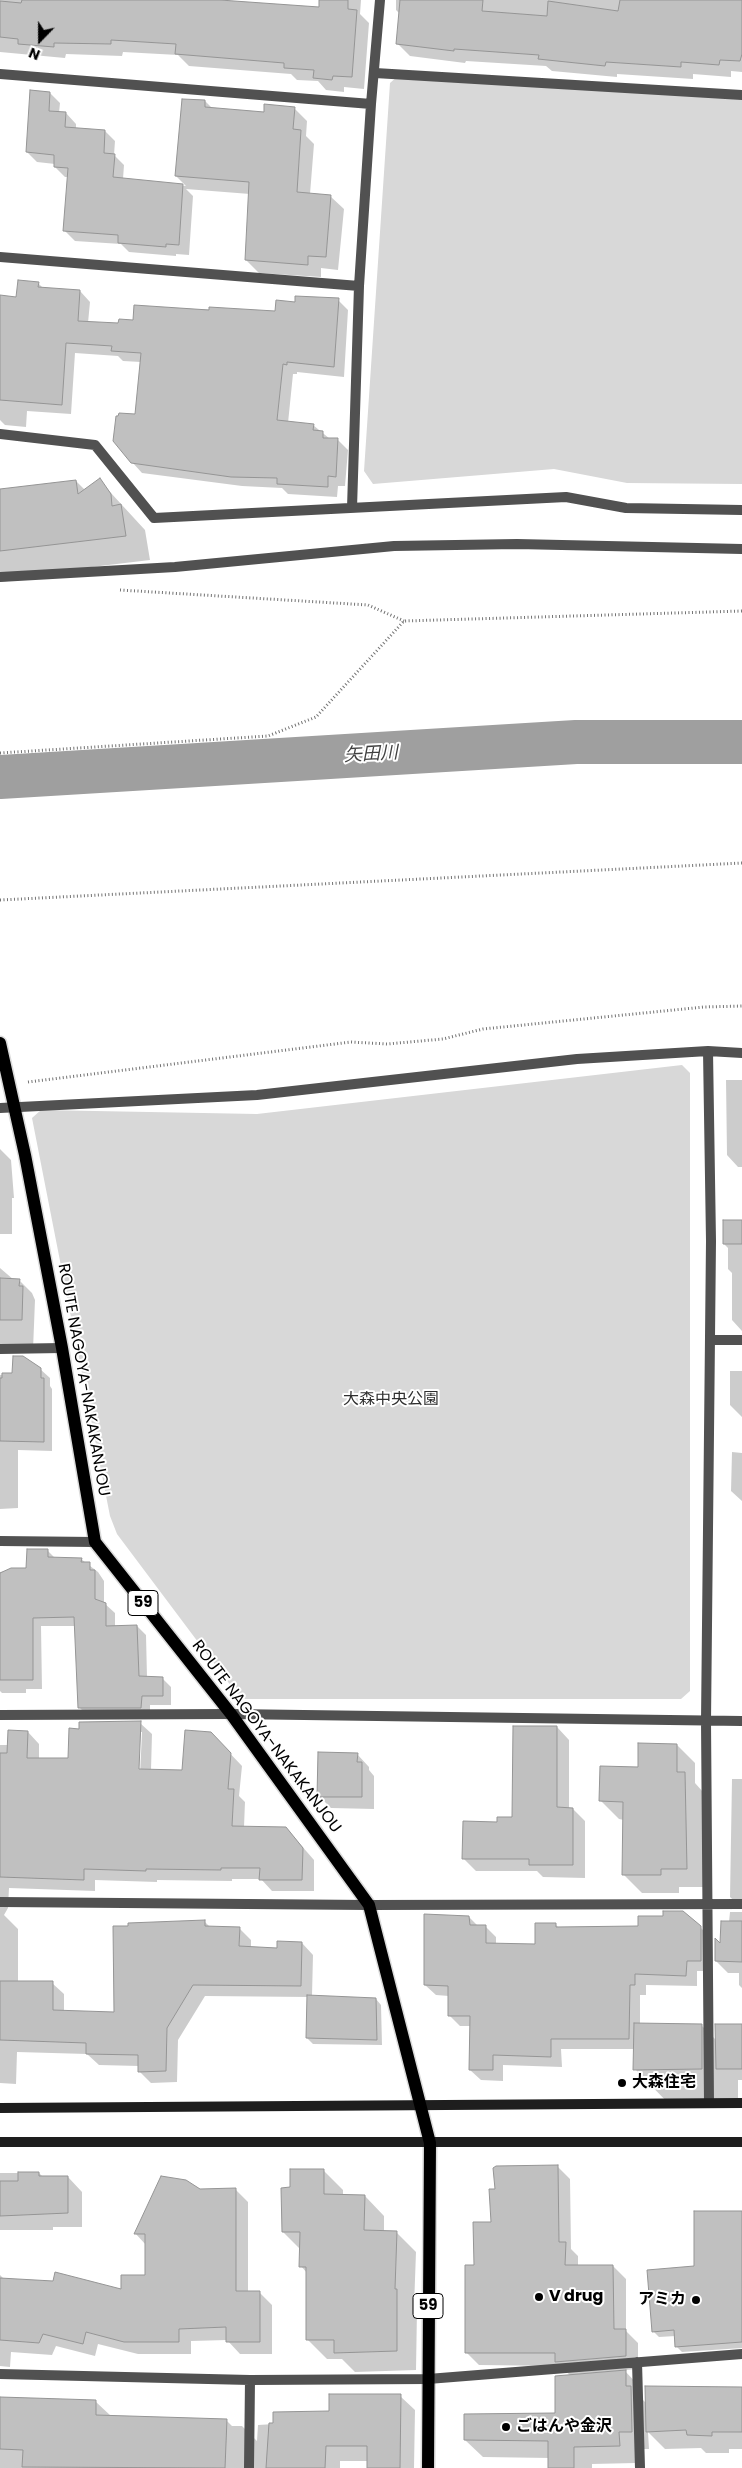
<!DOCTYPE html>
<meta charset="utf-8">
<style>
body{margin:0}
#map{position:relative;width:742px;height:2468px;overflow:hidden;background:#fff;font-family:Poppins,sans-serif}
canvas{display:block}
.north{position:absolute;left:15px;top:15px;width:50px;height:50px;-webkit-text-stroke:4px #fff;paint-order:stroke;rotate:202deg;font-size:14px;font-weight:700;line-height:20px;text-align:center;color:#000}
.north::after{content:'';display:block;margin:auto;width:18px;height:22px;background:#000;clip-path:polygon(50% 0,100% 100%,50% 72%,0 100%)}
</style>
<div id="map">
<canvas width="742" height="2468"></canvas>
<div class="north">N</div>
</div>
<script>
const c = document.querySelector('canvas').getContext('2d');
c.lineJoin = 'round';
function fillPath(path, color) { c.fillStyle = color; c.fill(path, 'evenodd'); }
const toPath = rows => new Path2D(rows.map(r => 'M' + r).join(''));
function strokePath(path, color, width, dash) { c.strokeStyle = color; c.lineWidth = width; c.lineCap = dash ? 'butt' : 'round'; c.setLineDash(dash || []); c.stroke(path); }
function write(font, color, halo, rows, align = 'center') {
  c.font = font + ' Poppins,"Noto Sans JP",sans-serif'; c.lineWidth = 4; c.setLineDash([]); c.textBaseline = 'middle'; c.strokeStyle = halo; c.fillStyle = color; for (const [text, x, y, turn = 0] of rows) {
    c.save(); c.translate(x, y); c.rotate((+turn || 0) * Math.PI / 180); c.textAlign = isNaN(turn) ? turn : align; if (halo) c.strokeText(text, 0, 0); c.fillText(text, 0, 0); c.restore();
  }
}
const green = toPath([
 [398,76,742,98,742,484,627,483,554,469,373,484,364,471,390,83],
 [682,1065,690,1073,690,1691,681,1699,245,1699,237,1694,117,1534,110,1516,32,1118,41,1110,257,1114]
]);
const shadow = toPath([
 [0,0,207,0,320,8,321,0,361,0,360,14,369,23,364,89,344,87,344,92,326,90,318,81,297,80,291,74,189,66,178,55,123,52,122,56,66,54,65,58,0,52],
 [396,0,742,0,742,72,731,71,731,77,693,74,693,79,617,74,617,77,552,71,546,66,466,61,465,63,410,56,398,44,400,14,396,10],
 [50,93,60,103,59,113,66,113,76,124,76,129,105,131,115,141,114,155,124,165,123,179,186,186,176,176,205,101,213,109,265,114,294,108,307,121,306,136,314,144,310,194,330,196,344,209,338,270,321,268,321,277,259,273,246,260,250,194,186,189,193,196,189,255,176,254,176,256,129,252,121,244,75,241,64,230,68,177,65,177,55,167,55,164,37,162,27,152],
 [38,283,43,288,80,291,90,302,88,323,120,325,134,321,135,306,276,313,296,303,338,300,348,310,344,377,297,372,297,374,293,374,288,423,313,425,330,439,338,440,348,450,345,486,338,486,337,497,288,494,282,488,242,486,142,473,132,462,141,362,123,361,118,356,75,353,71,414,27,411,26,427,5,425,0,420,0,297,18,298],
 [99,480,145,530,150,560,25,575,25,579,0,582,0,490,76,481,85,490],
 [726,1080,742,1080,742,1167,738,1167,727,1155],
 [0,1149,11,1160,14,1198,12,1198,12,1234,0,1234],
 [742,1221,742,1331,732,1320,732,1273,728,1269,728,1248,724,1244],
 [0,1268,14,1280,19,1280,32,1293,35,1300,33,1350,0,1348],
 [40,1369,50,1378,50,1386,52,1389,52,1451,18,1450,18,1508,0,1509,0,1375],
 [730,1371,742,1371,742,1417,730,1405],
 [732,1452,742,1453,742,1501,731,1491],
 [47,1550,56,1559,81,1559,98,1572,104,1581,104,1603,115,1613,115,1627,137,1626,146,1635,147,1677,162,1678,171,1687,171,1705,150,1705,150,1716,88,1716,79,1707,76,1626,41,1626,42,1689,26,1689,26,1693,2,1693,0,1691,0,1572,27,1569],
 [140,1723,152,1734,151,1770,183,1771,222,1745,242,1766,239,1796,245,1802,244,1827,286,1828,314,1860,314,1891,272,1891,261,1879,232,1879,232,1881,157,1880,157,1882,95,1880,95,1891,9,1888,8,1908,4,1915,18,1929,18,1982,52,1983,64,1994,64,2012,115,2013,205,1922,211,1928,239,1928,251,1940,251,1948,278,1949,302,1943,313,1955,312,1996,376,1999,381,2005,382,2045,313,2044,307,2038,308,1997,205,1996,178,2040,177,2082,151,2083,139,2071,139,2066,99,2065,87,2054,17,2052,16,2084,0,2083,0,1745,9,1745,28,1732,39,1744,39,1759,69,1759,80,1730],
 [139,1732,142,1732,140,1775,138,1775],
 [557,1727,569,1740,569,1809,573,1809,585,1821,585,1878,543,1877,537,1871,476,1871,463,1858,498,1823,514,1818],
 [677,1745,695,1763,695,1783,703,1792,705,1887,679,1887,679,1893,642,1893,623,1874,624,1820,619,1819,601,1801,639,1768],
 [357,1754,369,1767,369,1770,374,1776,374,1809,331,1808,319,1796],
 [732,1779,742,1779,742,1908,730,1897],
 [730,1912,742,1912,742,1988,739,1985,739,1973,728,1973,716,1961,729,1922],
 [469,1917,478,1926,485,1926,496,1937,496,1945,537,1945,555,1924,559,1928,700,1927,711,1938,711,1971,697,1971,697,1986,646,1985,646,1995,640,1995,640,2025,701,2025,717,2041,742,2025,742,2080,738,2080,738,2105,671,2106,635,2069,635,2049,561,2049,562,2067,503,2065,503,2081,481,2080,470,2070,471,2026,460,2026,449,2015,449,1996,436,1995,425,1985],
 [557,2166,570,2179,571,2249,578,2256,578,2266,613,2266,626,2279,626,2331,638,2343,638,2369,624,2370,642,2389,642,2399,646,2403,742,2389,742,2449,729,2449,729,2453,706,2453,701,2448,665,2449,648,2432,649,2449,636,2449,636,2463,592,2464,592,2468,550,2468,550,2458,483,2457,465,2440,557,2414,571,2376,560,2366,479,2365,466,2352,475,2266,492,2223],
 [323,2170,343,2190,343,2196,365,2196,384,2216,384,2232,396,2232,416,2252,414,2307,417,2310,416,2370,355,2372,342,2359,327,2359,307,2339,307,2273,301,2266,301,2250,283,2232,292,2189],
 [0,2173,39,2173,43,2177,68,2177,82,2192,82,2227,53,2227,53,2230,0,2230],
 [236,2190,248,2202,248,2292,259,2292,272,2305,272,2354,240,2354,227,2340,191,2341,191,2354,138,2354,98,2344,95,2356,56,2346,52,2355,11,2352,10,2367,0,2366,0,2275,5,2280,122,2291,146,2276,146,2245,135,2233,200,2191],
 [742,2212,742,2348,682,2352,676,2346,676,2336,659,2337,653,2331,696,2267],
 [400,2396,415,2410,414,2468,368,2468,368,2461,340,2461,340,2468,0,2468,0,2397,96,2402,111,2416,226,2420,232,2426,242,2426,257,2441,258,2425,274,2424]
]);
const river = toPath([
 [0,777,576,742,742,742]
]);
const building = toPath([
 [22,0,220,0,319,7,319,0,348,0,348,9,357,10,352,77,333,76,332,80,313,78,314,70,284,68,284,63,175,54,176,44,111,40,111,44,54,43,54,47,18,44,18,39,0,37,0,1,21,3,22,0],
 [400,0,483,0,482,11,547,16,548,1,618,11,620,0,742,0,742,54,740,61,720,60,719,65,681,62,681,67,606,62,605,66,538,59,539,55,454,49,454,51,396,44,400,0],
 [30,90,50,92,49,111,66,112,65,127,105,130,104,153,115,154,113,177,183,184,179,245,166,244,166,247,118,243,118,235,63,231,68,168,54,167,54,155,26,152,30,90],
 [182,99,205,100,205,107,264,112,264,104,295,107,293,129,301,130,297,192,331,195,326,257,308,256,308,265,245,260,249,182,175,176,182,99],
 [18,280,39,282,38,287,80,290,78,321,118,323,119,319,133,320,134,305,209,310,209,307,275,311,276,300,295,302,295,296,339,298,334,367,287,362,287,365,283,364,277,420,314,424,313,430,323,431,323,438,338,438,336,477,328,476,328,487,277,484,277,478,231,477,131,463,113,441,116,416,118,416,119,413,135,414,141,353,111,351,112,346,66,343,62,405,0,400,0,295,16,297,18,280],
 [100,478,111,494,112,506,121,504,126,536,0,551,0,489,76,480,78,494,100,478],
 [723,1220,742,1220,742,1244,723,1244,723,1220],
 [0,1278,20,1279,19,1286,23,1286,22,1320,0,1320,0,1278],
 [13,1356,23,1356,41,1368,41,1378,44,1378,44,1442,0,1441,0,1378,2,1378,2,1373,12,1373,13,1356],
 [27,1549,48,1549,48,1557,82,1558,81,1562,90,1562,90,1570,95,1570,95,1599,106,1603,106,1626,137,1625,139,1676,163,1677,163,1696,142,1696,141,1708,78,1708,74,1617,33,1618,33,1680,0,1680,0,1573,11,1568,26,1568,27,1549],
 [141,1721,139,1769,182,1770,185,1730,211,1732,231,1753,228,1789,234,1789,232,1826,286,1827,303,1848,302,1880,259,1880,260,1868,221,1868,221,1870,146,1869,146,1871,84,1869,84,1880,0,1877,0,1753,7,1753,8,1730,28,1731,27,1758,68,1758,69,1728,79,1729,79,1722,141,1721],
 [513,1726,557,1726,557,1807,573,1808,573,1865,529,1865,529,1859,462,1859,463,1821,497,1822,497,1817,512,1817,513,1726],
 [638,1743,677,1744,677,1772,685,1772,687,1869,661,1869,661,1875,622,1875,623,1802,599,1801,600,1766,638,1767,638,1743],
 [318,1752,358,1753,357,1762,362,1762,362,1797,317,1797,318,1752],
 [663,1911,683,1911,701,1926,701,1961,687,1961,686,1976,635,1974,635,1985,630,1985,629,2039,551,2039,551,2057,493,2055,493,2070,469,2070,470,2016,448,2016,448,1986,424,1985,424,1914,469,1916,470,1925,486,1925,486,1943,535,1944,535,1923,556,1923,556,1927,638,1926,638,1916,663,1916,663,1911],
 [205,1920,205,1926,240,1927,239,1946,277,1948,277,1941,302,1942,301,1986,193,1985,167,2028,166,2071,138,2072,138,2055,86,2054,86,2043,0,2040,0,1981,53,1981,53,2010,114,2012,113,1926,128,1926,128,1923,205,1920],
 [721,1921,742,1921,742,1962,715,1961,715,1938,720,1943,721,1921],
 [307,1995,376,1998,377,2040,306,2038,307,1995],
 [634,2023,702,2024,702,2069,633,2070,634,2023],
 [715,2024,742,2024,742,2069,716,2069,715,2024],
 [558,2165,559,2242,566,2242,565,2265,613,2265,614,2329,626,2329,626,2356,555,2362,555,2353,465,2353,465,2265,474,2265,473,2222,491,2222,489,2189,495,2189,493,2168,496,2166,558,2165],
 [290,2169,324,2169,324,2194,365,2195,364,2230,397,2231,395,2289,397,2289,397,2351,334,2353,334,2340,306,2340,306,2267,299,2267,300,2232,282,2232,281,2188,290,2187,290,2169],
 [18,2172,39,2172,39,2176,68,2176,68,2213,0,2216,0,2181,18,2181,18,2172],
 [161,2176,186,2180,200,2189,236,2188,236,2291,260,2291,260,2342,226,2342,226,2327,179,2329,179,2342,124,2342,86,2332,83,2344,43,2334,39,2343,0,2340,0,2278,53,2281,55,2272,121,2289,121,2275,145,2275,145,2234,134,2234,161,2176],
 [694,2211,742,2211,742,2342,675,2347,674,2330,652,2332,647,2270,694,2266,694,2211],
 [626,2370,626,2386,631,2386,632,2432,619,2432,620,2446,574,2447,574,2468,548,2468,548,2441,464,2440,464,2414,555,2413,555,2376,626,2370],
 [645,2386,742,2387,742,2432,712,2432,712,2436,687,2435,686,2430,646,2432,645,2386],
 [329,2394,401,2394,400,2468,367,2468,367,2446,326,2446,325,2468,266,2468,269,2423,273,2423,273,2412,329,2411,329,2394],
 [0,2397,96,2400,96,2415,227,2419,225,2468,22,2467,23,2450,0,2449,0,2397]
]);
const path = toPath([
 [120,590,368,605,404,621],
 [0,753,268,736,316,717,404,621,742,611],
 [0,900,742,863],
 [28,1082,351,1042,387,1044,443,1039,483,1029,704,1007,742,1006]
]);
const street = toPath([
 [375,73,742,95],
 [0,74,371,104],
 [0,257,359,286],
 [0,434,95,445,154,518,566,497,626,508,742,510],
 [352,508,359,286,371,104,380,0],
 [0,577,175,567,394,546,517,544,742,549],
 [708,1051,711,1241,706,1721,709,2103],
 [0,1108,257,1095,577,1059,708,1051,742,1053],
 [711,1340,742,1340],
 [0,1349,62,1348],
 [0,1541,95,1542],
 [0,1715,231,1714,742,1721],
 [0,1902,369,1905,742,1904],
 [637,2362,640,2468],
 [0,2374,250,2380,428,2379,742,2354],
 [249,2468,250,2380]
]);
const secondary = toPath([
 [0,2108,742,2103],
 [0,2142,742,2142]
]);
const primary = toPath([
 [0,1043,25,1155,62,1348,95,1542,231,1714,369,1905,430,2143,428,2468]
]);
const markers = [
 [622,2083,5,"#000"],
 [539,2297,5,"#000"],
 [696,2300,5,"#000"],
 [506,2427,5,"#000"]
];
const shields = [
 [143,1603,30],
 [428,2306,30]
];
const shieldNames = [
 ["59",143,1603],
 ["59",428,2306]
];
const streetNames = [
 ["ROUTE NAGOYA-NAKAKANJOU",83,1380,80],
 ["ROUTE NAGOYA-NAKAKANJOU",266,1737,53]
];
const parkNames = [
 ["大森中央公園",391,1400]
];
const poiNames = [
 ["大森住宅",632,2083],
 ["V drug",549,2297],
 ["アミカ",686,2300,"right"],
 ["ごはんや金沢",516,2427]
];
const waterNames = [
 ["矢田川",371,755,-3]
];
fillPath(green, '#d8d8d8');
fillPath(shadow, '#0003');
strokePath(river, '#9f9f9f', 44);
fillPath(building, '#c0c0c0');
strokePath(building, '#959595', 1);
strokePath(primary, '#dbdbdb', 15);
strokePath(path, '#737373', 3, [1, 2.5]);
strokePath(street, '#515151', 10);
strokePath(secondary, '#1e1e1e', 10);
strokePath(primary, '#000', 12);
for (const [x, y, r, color] of markers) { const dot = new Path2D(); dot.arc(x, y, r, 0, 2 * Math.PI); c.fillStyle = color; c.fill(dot); strokePath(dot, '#fff', 2); }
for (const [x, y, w] of shields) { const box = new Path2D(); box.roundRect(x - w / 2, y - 12.5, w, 25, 4); c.fillStyle = '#fff'; c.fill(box); strokePath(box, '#000', 1); }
write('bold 15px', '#000', null, shieldNames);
write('16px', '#000', '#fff', streetNames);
write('16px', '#2f2f2f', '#fff', parkNames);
write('bold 16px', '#000', '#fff', poiNames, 'left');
write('italic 18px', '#404040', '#fff', waterNames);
</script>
